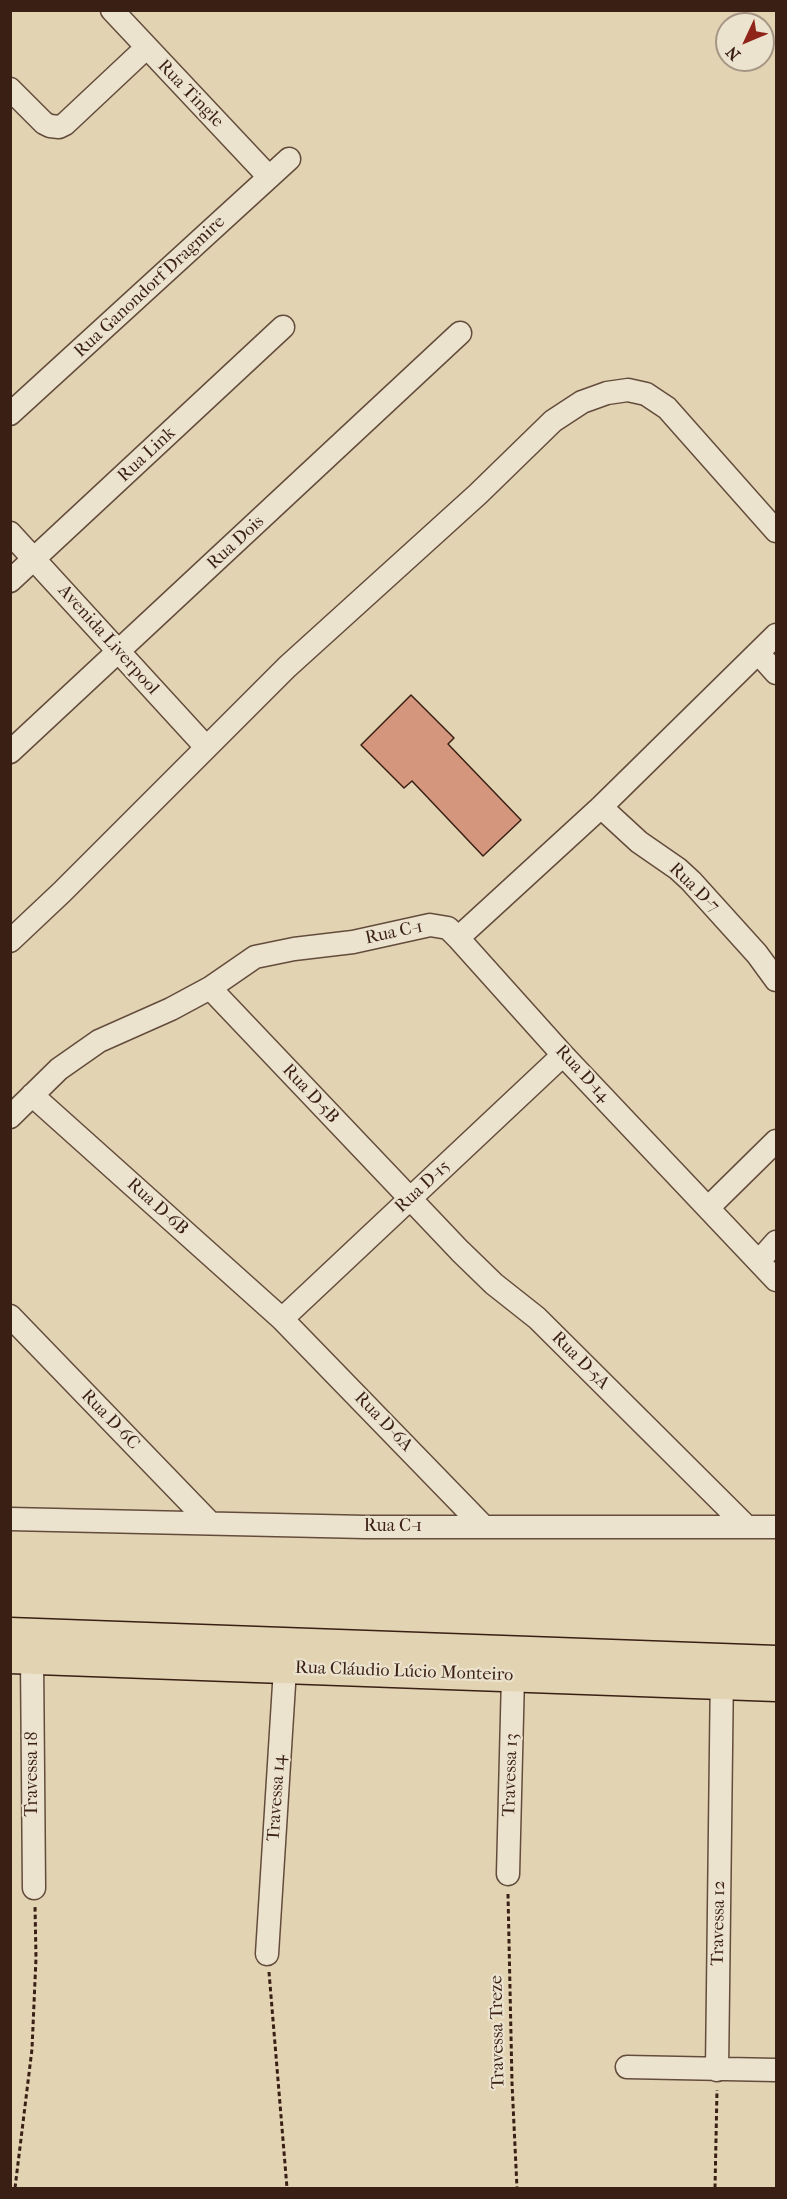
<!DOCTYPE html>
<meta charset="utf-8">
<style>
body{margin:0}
#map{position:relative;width:787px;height:2199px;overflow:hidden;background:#e2d4b3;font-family:"IM FELL French Canon",serif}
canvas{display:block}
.frame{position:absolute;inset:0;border:12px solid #3a1f15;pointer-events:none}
.north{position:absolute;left:715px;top:12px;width:60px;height:60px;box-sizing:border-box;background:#ece3ce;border:2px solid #a59584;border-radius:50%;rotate:226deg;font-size:16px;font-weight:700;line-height:24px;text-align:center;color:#3a1f15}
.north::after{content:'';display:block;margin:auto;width:21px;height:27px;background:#8f2418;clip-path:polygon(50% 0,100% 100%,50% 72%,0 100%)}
</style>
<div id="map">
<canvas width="787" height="2199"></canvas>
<div class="frame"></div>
<div class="north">N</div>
</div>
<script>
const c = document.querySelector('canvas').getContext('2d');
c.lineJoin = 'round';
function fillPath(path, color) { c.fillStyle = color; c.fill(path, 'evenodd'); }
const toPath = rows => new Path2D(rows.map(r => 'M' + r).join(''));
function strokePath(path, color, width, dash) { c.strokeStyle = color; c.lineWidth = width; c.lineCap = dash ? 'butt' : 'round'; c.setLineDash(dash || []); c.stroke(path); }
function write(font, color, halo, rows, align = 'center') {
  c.font = font + ' "IM FELL French Canon",serif'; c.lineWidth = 4.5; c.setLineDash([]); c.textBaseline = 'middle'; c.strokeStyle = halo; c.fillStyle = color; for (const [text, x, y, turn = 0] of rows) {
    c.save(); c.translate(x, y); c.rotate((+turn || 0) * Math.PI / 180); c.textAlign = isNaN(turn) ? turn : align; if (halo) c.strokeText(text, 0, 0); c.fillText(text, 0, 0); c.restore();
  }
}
const building = toPath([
 [411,695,454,738,448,744,521,820,483,856,412,781,404,788,361,745,411,695]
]);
const path = toPath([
 [508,1894,512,2083,517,2188],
 [269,1972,287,2188],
 [15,2188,32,2049,36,1958,35,1906],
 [715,2188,717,2090]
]);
const minor = toPath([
 [112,10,269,177],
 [10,89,44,123,50,126,59,127,65,124,146,48],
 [10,414,289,159],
 [10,533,206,747],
 [10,581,283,327],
 [759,654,776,673],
 [10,752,460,333],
 [601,807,639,842,678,869,691,881,757,954,776,980],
 [458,938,563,1055,776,1280],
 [10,941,62,892,287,667,478,494,553,421,582,402,607,393,628,390,646,394,667,408,776,531],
 [210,988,460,1251,494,1284,537,1318,746,1526],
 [32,1095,282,1319,483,1526],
 [10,1117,59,1069,99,1041,171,1009,210,988,255,957,294,949,353,942,430,925,448,928,458,938,601,807,776,635],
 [709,1207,776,1141],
 [759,1261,776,1242],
 [10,1316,210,1523],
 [282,1319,563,1055],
 [10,1519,365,1527,776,1527],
 [32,1659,34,1888],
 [508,1874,513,1676],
 [267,1954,286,1653],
 [627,2067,776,2070],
 [717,2070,722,1669]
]);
const major = toPath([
 [10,1632,776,1660],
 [10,1659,776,1687]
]);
const streetNames = [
 ["Rua Tingle",190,94,46],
 ["Rua Ganondorf Dragmire",150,287,-43],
 ["Rua Link",147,455,-43],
 ["Rua Dois",236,543,-43],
 ["Avenida Liverpool",108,640,48],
 ["Rua D-7",694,888,44],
 ["Rua C-1",394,933,-12],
 ["Rua D-14",582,1074,47],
 ["Rua D-5B",310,1094,47],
 ["Rua D-15",423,1187,-43],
 ["Rua D-6B",157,1207,42],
 ["Rua D-5A",580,1361,45],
 ["Rua D-6C",110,1420,46],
 ["Rua D-6A",383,1422,46],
 ["Rua C-1",393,1527],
 ["Rua Cláudio Lúcio Monteiro",404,1672,2],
 ["Travessa 18",33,1774,-90],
 ["Travessa 13",511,1775,-88],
 ["Travessa 14",277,1798,-86],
 ["Travessa 12",719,1923,-89],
 ["Travessa Treze",498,2032,-91]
];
fillPath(building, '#d4967d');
strokePath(building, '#3a1f15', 1.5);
strokePath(minor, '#644c3c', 25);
strokePath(major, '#3a1f15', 31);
strokePath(path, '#3a1f15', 3, [4.5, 3]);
strokePath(minor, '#ece3ce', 22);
strokePath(major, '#e2d4b3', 28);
write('18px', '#3a1f15', '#ece3ce', streetNames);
</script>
